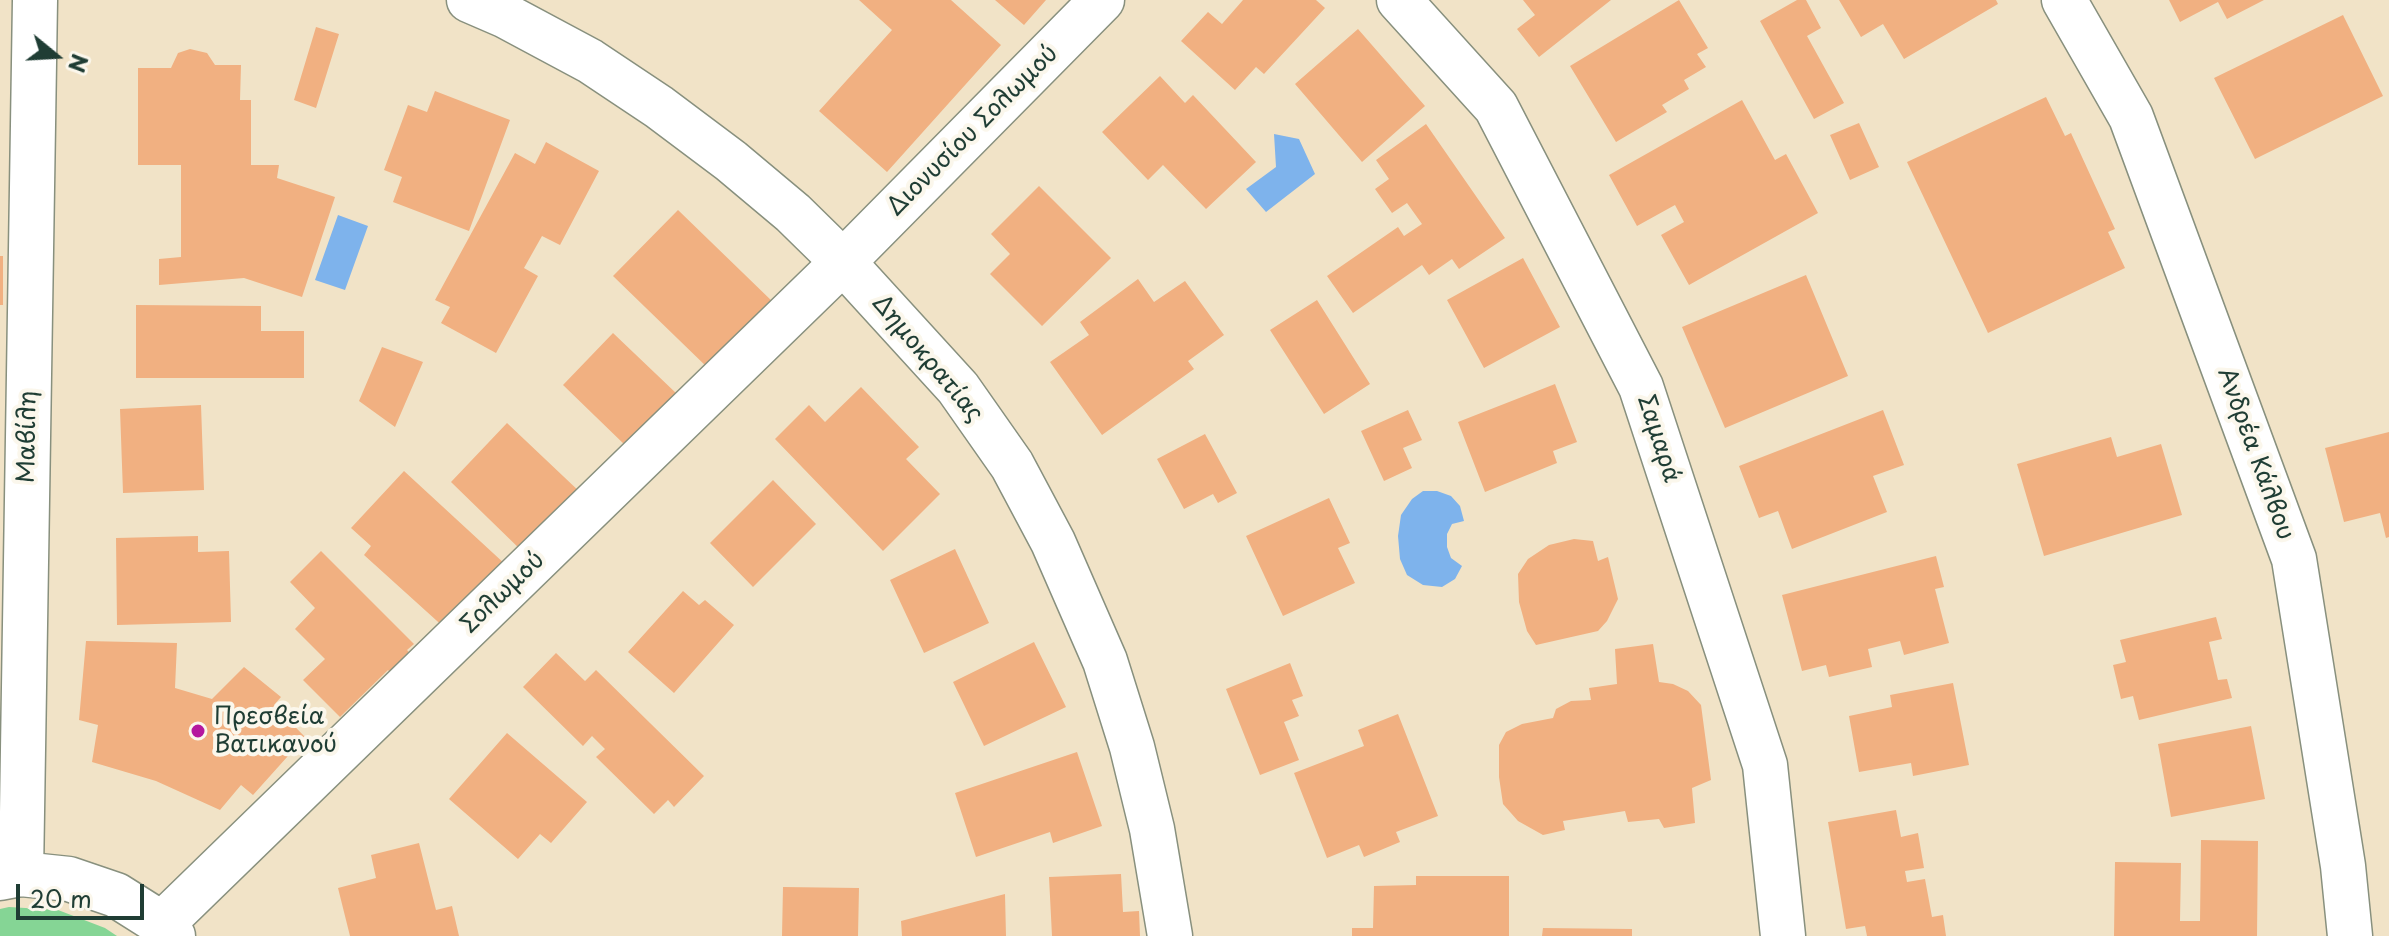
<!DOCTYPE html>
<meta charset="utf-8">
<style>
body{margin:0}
#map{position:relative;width:2389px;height:936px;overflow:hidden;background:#f1e3c7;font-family:"Playpen Sans",sans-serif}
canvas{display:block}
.north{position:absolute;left:16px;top:16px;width:80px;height:80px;-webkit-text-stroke:6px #fbf7ec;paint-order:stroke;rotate:108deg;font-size:22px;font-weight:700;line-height:32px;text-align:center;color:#1f3d34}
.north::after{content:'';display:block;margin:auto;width:28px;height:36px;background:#1f3d34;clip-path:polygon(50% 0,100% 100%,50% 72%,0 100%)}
.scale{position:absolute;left:16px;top:884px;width:128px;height:36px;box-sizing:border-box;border:4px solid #1f3d34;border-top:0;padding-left:10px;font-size:24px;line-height:28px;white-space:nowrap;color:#1f3d34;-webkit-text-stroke:6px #fbf7ec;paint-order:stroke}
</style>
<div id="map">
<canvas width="2389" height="936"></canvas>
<div class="north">N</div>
<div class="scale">20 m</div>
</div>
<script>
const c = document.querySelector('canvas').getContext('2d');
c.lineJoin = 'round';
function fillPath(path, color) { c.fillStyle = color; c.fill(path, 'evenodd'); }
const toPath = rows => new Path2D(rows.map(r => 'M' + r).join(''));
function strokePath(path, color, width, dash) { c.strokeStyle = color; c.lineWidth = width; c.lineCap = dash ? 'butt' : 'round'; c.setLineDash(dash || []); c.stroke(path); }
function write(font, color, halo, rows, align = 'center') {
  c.font = font + ' "Playpen Sans",sans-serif'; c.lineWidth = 8; c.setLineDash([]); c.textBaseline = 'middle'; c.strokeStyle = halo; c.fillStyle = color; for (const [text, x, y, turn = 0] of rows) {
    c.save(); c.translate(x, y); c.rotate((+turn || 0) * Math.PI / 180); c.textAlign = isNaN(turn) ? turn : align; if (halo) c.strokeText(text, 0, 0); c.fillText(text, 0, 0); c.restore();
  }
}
const green = toPath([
 [9,907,58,910,105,928,117,936,0,936,0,909]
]);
const water = toPath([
 [1274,134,1299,139,1315,174,1266,212,1246,189,1276,167],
 [338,215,368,226,345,290,315,280],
 [1423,491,1437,491,1451,496,1460,506,1464,521,1452,524,1447,534,1447,547,1451,558,1462,566,1455,579,1442,587,1423,585,1407,575,1400,559,1398,536,1401,515,1412,499]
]);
const building = toPath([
 [859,0,951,0,1001,45,887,172,819,111,892,30],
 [995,0,1046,0,1024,25],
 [1243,0,1316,0,1325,8,1264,74,1256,67,1235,90,1181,41,1208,12,1222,24],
 [1523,0,1611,0,1539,57,1517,29,1535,15],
 [1679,0,1708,48,1697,54,1706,67,1684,80,1689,89,1662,105,1667,112,1616,142,1570,66],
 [1797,0,1806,0,1821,28,1807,36,1844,103,1814,119,1760,21],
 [1839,0,1996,0,1998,4,1904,59,1883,24,1861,37],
 [2169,0,2264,0,2227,19,2218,2,2180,22],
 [2343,15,2383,96,2255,159,2214,78],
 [316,27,339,34,316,108,294,100],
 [1358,29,1425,106,1362,162,1295,84],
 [190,49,207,53,215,65,241,65,240,100,251,100,251,165,279,165,277,178,335,197,302,297,244,278,159,285,159,259,181,257,181,165,138,165,138,68,171,68,178,53],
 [1160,76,1185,103,1193,95,1256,162,1206,209,1163,165,1148,180,1102,132],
 [435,91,510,120,469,231,393,202,402,177,384,170,408,105,427,112],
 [2046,97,2065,136,2071,133,2115,229,2108,232,2125,268,1988,333,1907,162],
 [1742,100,1775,160,1786,154,1818,213,1689,285,1661,235,1684,222,1675,205,1637,226,1609,175],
 [1859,123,1879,167,1850,180,1830,135],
 [1426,124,1505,238,1459,269,1452,259,1429,275,1422,265,1353,313,1327,276,1398,227,1404,236,1422,224,1407,203,1392,213,1375,189,1389,179,1376,160],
 [546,142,599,171,560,245,542,236,524,268,538,276,496,353,441,323,450,307,435,300,515,153,535,164],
 [1039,186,1111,258,1042,326,990,274,1010,254,991,234],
 [678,210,775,304,710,370,613,276],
 [0,256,3,256,3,305,0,305],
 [1523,258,1560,327,1484,368,1447,300],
 [1806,275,1848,376,1725,428,1682,327],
 [1138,279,1154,302,1185,281,1224,335,1188,361,1194,369,1102,435,1050,362,1089,335,1080,322],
 [1317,300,1370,384,1324,414,1270,330],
 [136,305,261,306,261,331,304,331,304,378,136,378],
 [613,333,677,394,627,447,563,385],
 [382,347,423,362,395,427,359,401],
 [1555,384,1577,442,1553,451,1557,463,1485,492,1458,422],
 [861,387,919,447,906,459,940,494,883,551,775,439,809,405,825,422],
 [201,405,204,490,123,493,120,409],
 [1408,410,1422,440,1403,448,1412,468,1384,481,1361,431],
 [1883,410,1904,465,1873,476,1887,512,1792,549,1778,511,1759,518,1739,466],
 [507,423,582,494,525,554,451,482],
 [2389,432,2389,537,2386,538,2380,513,2344,522,2325,448],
 [1205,434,1237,493,1218,503,1213,494,1184,509,1157,459],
 [2111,437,2117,457,2161,444,2182,515,2044,556,2017,464],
 [404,471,506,565,447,630,364,555,371,546,351,528],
 [773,480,816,524,753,587,710,543],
 [1329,498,1350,543,1338,548,1355,583,1283,616,1246,536],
 [198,536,198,552,229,551,231,622,117,625,116,538],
 [1574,539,1593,541,1598,561,1608,557,1618,599,1607,621,1598,631,1536,645,1527,631,1519,602,1518,574,1528,559,1549,545],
 [955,549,989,623,924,653,890,580],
 [321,551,414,644,407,650,416,660,397,680,388,670,340,717,303,680,325,659,295,629,315,608,290,582],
 [1936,556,1944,587,1935,589,1949,643,1904,655,1900,641,1868,649,1872,667,1829,677,1826,665,1802,671,1782,595],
 [683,591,699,605,705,600,734,625,674,693,628,652],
 [2216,617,2222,639,2209,642,2218,680,2227,679,2232,698,2139,720,2133,696,2121,699,2113,665,2126,662,2120,640],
 [86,641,177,643,175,688,212,699,244,667,281,697,274,705,305,737,253,795,241,785,220,810,156,781,92,762,98,725,79,720],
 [1034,642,1066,707,984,746,953,682],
 [1653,644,1659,682,1673,684,1688,691,1701,705,1711,780,1692,788,1695,823,1664,828,1659,819,1628,822,1625,811,1563,821,1565,830,1543,835,1518,821,1503,804,1499,777,1499,745,1506,732,1522,724,1553,718,1556,709,1571,701,1591,700,1589,688,1617,684,1615,649],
 [556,653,585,681,596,670,704,776,674,807,668,800,654,814,596,757,605,749,592,736,583,746,523,687],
 [1290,663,1303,696,1292,700,1299,716,1284,722,1299,760,1260,775,1226,689],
 [1953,683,1969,765,1913,776,1911,763,1859,772,1849,716,1892,707,1890,695],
 [1398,714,1438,816,1396,832,1400,842,1364,857,1359,845,1327,858,1294,773,1364,746,1358,730],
 [2251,726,2265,799,2171,817,2158,744],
 [507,733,587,802,551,843,540,834,518,859,449,799],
 [1077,752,1102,826,1053,843,1050,832,976,857,955,793],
 [1896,810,1901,837,1918,833,1924,868,1905,871,1907,882,1925,879,1932,917,1943,915,1946,936,1867,936,1865,926,1846,929,1828,822],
 [2201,840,2258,841,2257,936,2114,936,2115,862,2181,863,2180,921,2200,921],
 [419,843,436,910,452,906,459,936,350,936,338,888,376,878,371,855],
 [1121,874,1123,912,1139,911,1140,936,1052,936,1049,877],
 [1416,876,1509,876,1509,936,1352,936,1352,928,1373,928,1374,886,1416,885],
 [783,887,859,888,858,936,782,936],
 [1005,894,1006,936,902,936,901,921],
 [1543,928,1632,929,1632,936,1542,936]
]);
const street = toPath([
 [469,0,506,16,590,61,659,107,731,161,793,213,843,262,958,388,1012,465,1053,542,1105,661,1132,747,1152,829,1170,936],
 [1399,0,1496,107,1641,387,1765,765,1783,936],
 [2064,0,2131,117,2294,559,2343,866,2350,936],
 [21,874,35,0]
]);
const secondary = toPath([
 [0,878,21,874,69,879,116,895,162,924,173,936],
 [162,924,843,262,1102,0]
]);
const markers = [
 [198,731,8,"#b5179e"]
];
const streetNames = [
 ["Διονυσίου Σολωμού",973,131,-45],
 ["Δημοκρατίας",927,359,50],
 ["Μαβίλη",28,437,-89],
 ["Σαμαρά",1658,439,72],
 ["Ανδρέα Κάλβου",2255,454,70],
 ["Σολωμού",503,593,-44]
];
const poiNames = [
 ["Πρεσβεία",214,717],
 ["Βατικανού",214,745]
];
fillPath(green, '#85d595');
fillPath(water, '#7eb3ec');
fillPath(building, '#f1b081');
strokePath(street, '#88907e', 47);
strokePath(secondary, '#88907e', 47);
strokePath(street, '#fff', 44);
strokePath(secondary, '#fff', 44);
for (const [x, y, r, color] of markers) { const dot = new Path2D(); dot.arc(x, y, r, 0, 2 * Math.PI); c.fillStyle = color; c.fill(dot); strokePath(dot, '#fbf7ec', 3); }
write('24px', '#1f3d34', '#fbf7ec', streetNames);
write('24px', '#1f3d34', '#fbf7ec', poiNames, 'left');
</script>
